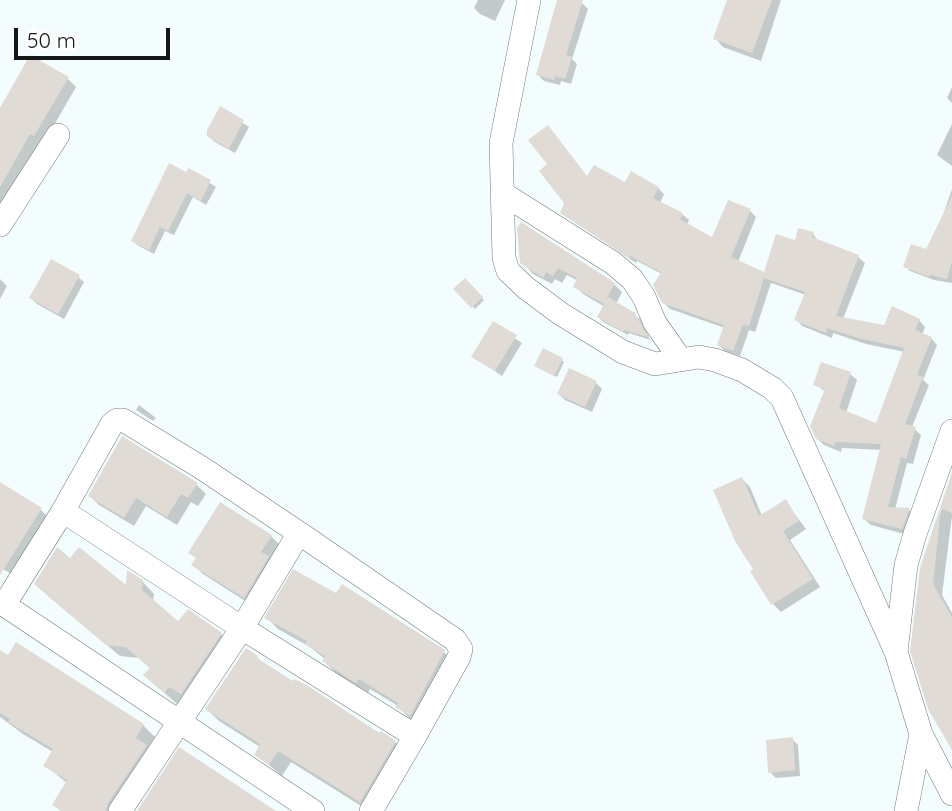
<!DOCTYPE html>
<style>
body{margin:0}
#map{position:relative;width:952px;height:811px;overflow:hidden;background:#f4fdfd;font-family:Quicksand,sans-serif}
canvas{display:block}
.scale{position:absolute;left:14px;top:28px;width:156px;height:32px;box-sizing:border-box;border:4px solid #141717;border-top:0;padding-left:9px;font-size:21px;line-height:24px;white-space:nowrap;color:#141717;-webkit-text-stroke:5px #fff;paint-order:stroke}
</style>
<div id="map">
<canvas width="952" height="811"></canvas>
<div class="scale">50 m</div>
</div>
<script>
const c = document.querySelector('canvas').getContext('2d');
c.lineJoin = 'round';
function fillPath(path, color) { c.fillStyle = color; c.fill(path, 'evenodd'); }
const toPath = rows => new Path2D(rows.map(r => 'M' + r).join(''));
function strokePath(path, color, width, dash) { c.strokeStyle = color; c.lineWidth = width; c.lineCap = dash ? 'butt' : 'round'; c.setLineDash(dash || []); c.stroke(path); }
const shadow = toPath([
 [478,0,505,0,495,21,480,14,474,8],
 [559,0,582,3,588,9,572,59,577,64,571,84,561,81,560,85,544,81,538,75],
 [729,0,781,0,761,61,723,47,715,38],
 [67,78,76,87,43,144,40,141,0,212,0,112],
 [952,87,952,103,947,98],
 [221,109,249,127,235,153,215,142,208,136],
 [952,124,952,166,937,155],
 [189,170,216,187,206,205,193,197,174,235,165,231,154,254,139,246,133,241],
 [588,178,658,188,664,194,660,203,682,214,689,220,687,225,713,240,750,211,756,217,738,262,765,274,796,242,813,234,819,242,858,257,865,263,843,319,885,327,919,320,925,327,922,335,931,338,937,345,923,380,929,385,912,427,921,435,913,464,907,463,895,509,909,510,915,516,908,535,871,525,864,519,882,450,842,448,841,452,824,445,817,438,826,392,815,384,850,374,857,380,846,413,877,425,905,352,866,344,833,333,832,338,802,326,796,319,806,295,771,283,755,332,749,330,740,356,725,351,719,345,725,328,670,309,663,302,662,274,637,261,636,263,562,213],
 [952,189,952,283,934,280,910,271,905,266,926,252,941,221],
 [520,255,614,284,622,292,616,304,640,319,650,340,629,333,628,335,603,322,599,317,605,307,583,294,575,286,578,281,567,275,562,283,555,279,552,284,533,274,525,265],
 [78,277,84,282,64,319,37,304,31,298],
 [0,279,7,286,0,299],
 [465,280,484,300,475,309,456,289],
 [493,323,522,343,502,376,474,357],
 [562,360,564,362,557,377,539,368],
 [596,383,602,389,592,412,565,400,559,394],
 [139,405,156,418,153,421,136,410],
 [742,479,750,487,762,516,785,501,806,529,790,540,820,587,781,612,773,604,755,570],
 [952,479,952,516,942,595,952,613,952,749,921,568],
 [196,484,206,494,198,506,191,502,177,525,146,506,134,526,99,505,90,496],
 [0,485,40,509,53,522,15,581,0,572,9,577,11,574,0,567],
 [221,504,271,536,280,545,253,606,203,574,194,565],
 [70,561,127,589,142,581,154,594,153,602,179,623,221,634,233,646,177,704,158,687,151,669,139,658,120,656,48,596],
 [342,586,445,653,456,664,422,726,409,718,398,706,370,689,368,693,335,672,324,661,325,659,310,647,278,629,267,618,337,595],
 [0,652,143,725,155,737,148,749,125,811,61,811,54,804,67,783,46,766,53,752,23,734,0,717],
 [257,657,264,665,293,683,395,742,407,754,369,811,291,762,282,776,256,754,260,747,219,721,207,709],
 [792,739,798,745,800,776,776,778,770,772]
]);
const building = toPath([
 [557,0,583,0,566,55,572,57,565,79,555,76,554,80,536,75],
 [727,0,772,0,752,53,713,39],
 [30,55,69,77,34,136,30,134,0,187,0,108],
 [220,106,244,120,229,149,207,136,207,130],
 [548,125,587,176,594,165,625,182,631,171,659,187,653,198,683,213,680,219,712,237,728,200,751,209,731,257,764,272,776,234,795,240,798,228,814,232,812,237,859,255,836,316,884,325,892,306,920,319,915,330,932,337,917,375,923,377,905,424,916,427,906,459,901,457,888,507,910,508,902,529,862,519,881,444,836,442,834,446,816,439,810,426,825,389,813,385,821,362,851,372,839,408,876,423,904,348,858,338,827,328,826,333,794,320,805,292,764,278,749,326,743,325,733,351,717,345,724,325,662,303,653,285,661,272,630,256,629,258,560,213,564,203,539,171,547,164,528,140],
 [169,163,186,172,188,168,211,180,201,201,187,193,168,231,160,227,149,250,131,241],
 [952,196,952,261,947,279,930,275,929,277,903,267,911,244,926,249],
 [521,222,615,283,604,304,573,287,577,278,558,268,553,276,546,272,543,278,520,263,517,228],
 [51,259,80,275,58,314,29,298],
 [465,278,483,297,471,308,453,289],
 [608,297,635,313,648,337,624,330,623,332,597,317],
 [493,321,517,335,495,371,471,357],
 [543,348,563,358,554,376,534,366],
 [569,368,597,381,585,407,557,394],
 [122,436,198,483,188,498,181,494,167,517,136,498,124,518,88,496],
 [952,472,952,513,941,508,933,584,952,617,952,750,928,709,910,651,920,568],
 [742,477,759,516,786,499,799,521,783,531,813,579,771,605,750,571,753,569,736,543,713,490],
 [0,482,42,508,0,575],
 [220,502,272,535,261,552,269,556,244,598,191,565,196,558,188,553],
 [57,547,70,558,79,547,126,585,127,570,143,580,142,590,178,621,188,609,222,633,181,694,169,687,164,693,143,675,150,668,125,647,106,645,34,584],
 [293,569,336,593,342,584,445,650,410,716,395,707,398,703,359,679,356,683,322,661,325,656,305,644,307,641,264,618],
 [16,642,144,724,136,738,147,745,108,803,106,811,62,811,52,805,67,780,43,766,53,749,8,722,10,719,0,713,0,650,8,655],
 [246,648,258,656,257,658,293,681,294,679,307,685,379,733,381,731,396,741,360,802,278,751,269,765,254,755,260,744,205,709],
 [793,737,795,770,768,773,766,740],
 [179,747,276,811,137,811]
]);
const street = toPath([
 [529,0,501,143,504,258,508,271,526,288,561,314,623,352,655,364,699,357,715,360,742,370,772,388,782,398,896,652],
 [502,193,613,263,632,279,644,297,655,323,681,360],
 [0,225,58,135],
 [952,431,915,534,906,565,896,652,921,734,952,794],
 [63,511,112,424,117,420,123,420,202,468,299,533,242,628,415,736],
 [299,533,455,640,461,649,459,657,415,736,371,811],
 [0,602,313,811],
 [4,605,63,511,242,628,120,811],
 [906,811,921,734]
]);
fillPath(shadow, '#0003');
fillPath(building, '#e1dbd6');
strokePath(street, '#717979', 24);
strokePath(street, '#fff', 23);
</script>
